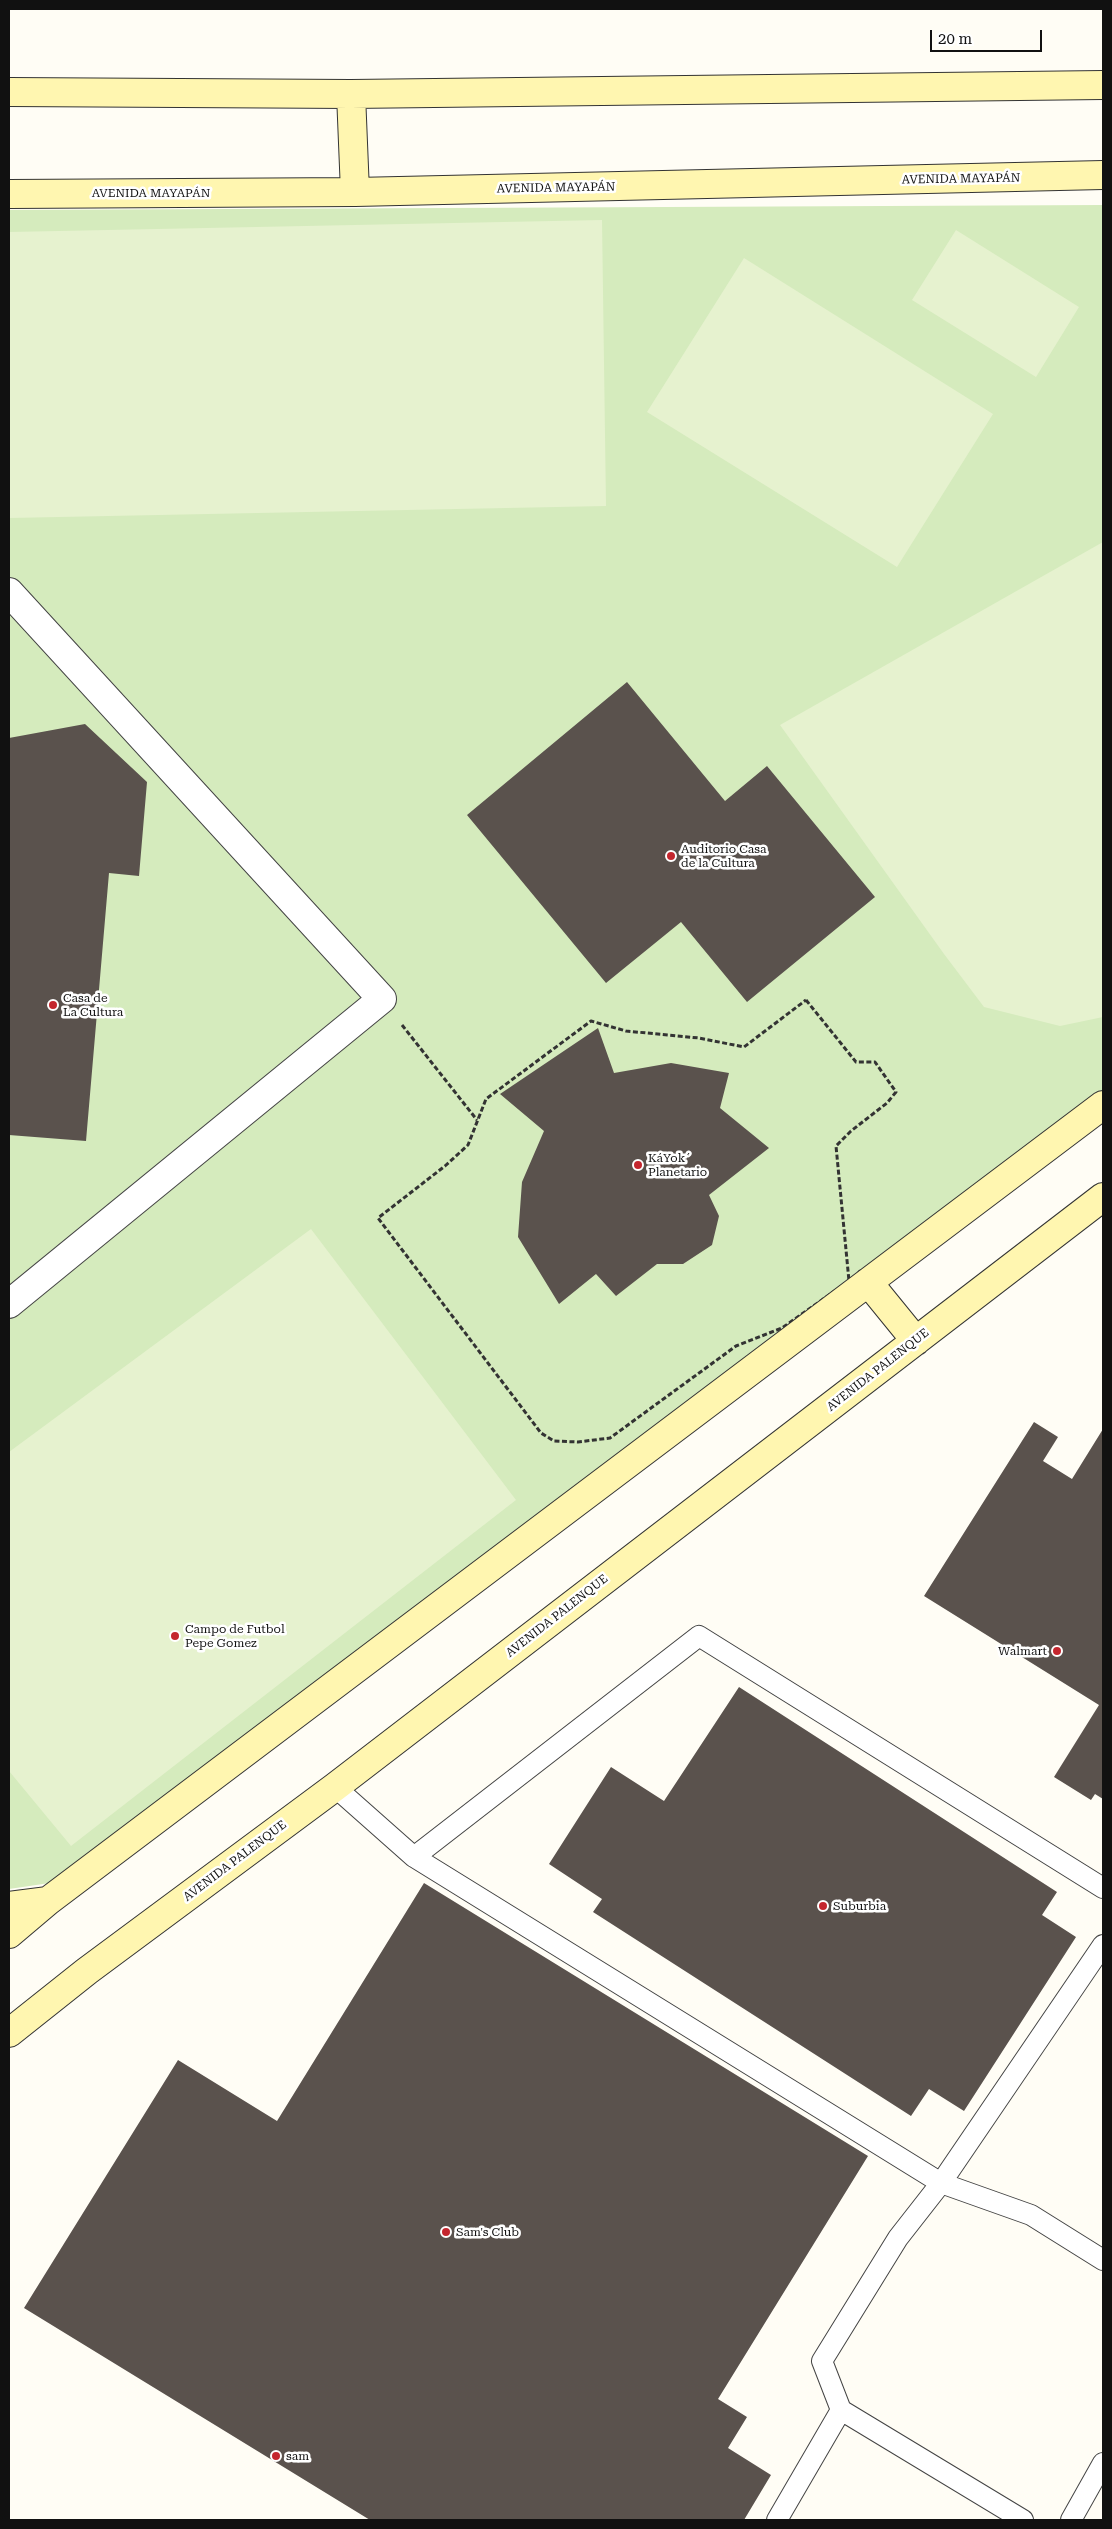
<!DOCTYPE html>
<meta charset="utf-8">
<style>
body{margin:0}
#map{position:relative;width:1112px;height:2529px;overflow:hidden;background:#fffdf5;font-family:"Roboto Serif",serif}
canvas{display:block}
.frame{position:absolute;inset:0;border:10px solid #111;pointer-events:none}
.scale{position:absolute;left:930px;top:30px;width:112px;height:22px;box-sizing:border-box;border:2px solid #111;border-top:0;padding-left:6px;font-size:15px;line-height:18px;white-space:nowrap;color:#111;-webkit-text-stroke:4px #fff;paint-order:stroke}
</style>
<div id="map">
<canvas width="1112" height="2529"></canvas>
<div class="frame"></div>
<div class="scale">20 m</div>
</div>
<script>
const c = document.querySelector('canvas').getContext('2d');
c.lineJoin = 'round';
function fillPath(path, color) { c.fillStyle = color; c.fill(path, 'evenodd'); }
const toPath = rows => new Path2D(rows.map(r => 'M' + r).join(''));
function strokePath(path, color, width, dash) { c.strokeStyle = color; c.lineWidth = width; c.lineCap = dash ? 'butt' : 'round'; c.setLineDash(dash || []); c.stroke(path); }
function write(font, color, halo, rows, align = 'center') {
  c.font = font + ' "Roboto Serif",serif'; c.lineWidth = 5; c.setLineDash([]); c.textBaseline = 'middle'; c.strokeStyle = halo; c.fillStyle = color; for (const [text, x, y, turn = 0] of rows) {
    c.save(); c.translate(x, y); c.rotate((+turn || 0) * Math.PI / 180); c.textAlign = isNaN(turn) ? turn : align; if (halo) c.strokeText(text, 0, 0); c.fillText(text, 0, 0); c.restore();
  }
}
const green = toPath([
 [1103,205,1103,1111,77,1879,9,1889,9,210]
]);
const pitch = toPath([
 [602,220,606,506,9,518,9,232],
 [956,230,1079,307,1036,377,912,300],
 [744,258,993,414,897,567,647,412],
 [1103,542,1103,1017,1060,1026,984,1007,944,954,780,725],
 [311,1229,516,1500,71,1846,9,1771,9,1452]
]);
const building = toPath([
 [627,682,725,801,767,766,875,897,747,1002,681,922,606,983,467,815],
 [85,724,147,782,139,876,109,873,86,1141,9,1135,9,738],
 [598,1028,614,1073,671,1063,729,1073,720,1108,769,1148,709,1195,719,1216,712,1245,683,1264,657,1264,616,1296,596,1274,559,1304,518,1237,522,1182,544,1131,500,1094],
 [1034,1422,1058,1437,1043,1461,1072,1479,1103,1429,1103,1799,1095,1794,1091,1800,1054,1777,1099,1705,924,1596],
 [739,1687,1057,1892,1042,1915,1076,1937,964,2111,929,2089,911,2116,593,1912,602,1899,549,1864,611,1767,664,1801],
 [424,1883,868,2156,718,2399,747,2417,728,2448,771,2475,744,2520,370,2520,24,2308,178,2060,277,2121]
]);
const path = toPath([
 [806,1000,856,1062,875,1062,896,1092,887,1103,851,1131,836,1146,849,1281,782,1328,736,1346,610,1438,578,1442,554,1441,541,1433,378,1218,445,1166,468,1145,486,1099,591,1021,626,1031,699,1038,744,1047,806,1000],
 [402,1025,477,1120]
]);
const lane = toPath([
 [335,1787,414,1857,941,2183,1031,2215,1103,2260],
 [414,1857,699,1636,1103,1888],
 [841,2410,1023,2520],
 [777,2520,841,2410,822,2361,898,2238,941,2183,1103,1945],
 [1071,2520,1103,2463]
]);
const street = toPath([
 [9,592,382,999,9,1304]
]);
const secondary = toPath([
 [9,92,351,94,1103,85],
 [351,94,355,192],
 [9,194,355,192,1103,175],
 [868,1282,916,1341],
 [9,1906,48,1901],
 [9,1934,48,1901,1103,1105],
 [9,2033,87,1971,335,1787,1103,1197]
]);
const markers = [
 [671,856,5,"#c4262e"],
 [53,1005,5,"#c4262e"],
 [638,1165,5,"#c4262e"],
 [175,1636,5,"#c4262e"],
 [1057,1651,5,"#c4262e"],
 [823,1906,5,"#c4262e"],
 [446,2232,5,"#c4262e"],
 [276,2456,5,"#c4262e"]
];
const streetNames = [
 ["AVENIDA MAYAPÁN",961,179,-1],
 ["AVENIDA MAYAPÁN",556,188,-1],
 ["AVENIDA MAYAPÁN",151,193],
 ["AVENIDA PALENQUE",878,1370,-38],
 ["AVENIDA PALENQUE",557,1616,-38],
 ["AVENIDA PALENQUE",235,1861,-37]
];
const poiNames = [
 ["Auditorio Casa",681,849],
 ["de la Cultura",681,863],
 ["Casa de",63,998],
 ["La Cultura",63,1012],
 ["Ka´Yok´",648,1158],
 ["Planetario",648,1172],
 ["Campo de Futbol",185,1629],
 ["Pepe Gomez",185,1643],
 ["Walmart",1047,1651,"right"],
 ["Suburbia",833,1906],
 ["Sam's Club",456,2232],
 ["sam",286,2456]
];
fillPath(green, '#d5ebbd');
fillPath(pitch, '#e6f2cf');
fillPath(building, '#5a524d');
strokePath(lane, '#444', 22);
strokePath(street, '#444', 30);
strokePath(secondary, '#333', 30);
strokePath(path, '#333', 3, [5, 2.5]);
strokePath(lane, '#fff', 20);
strokePath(street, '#fff', 28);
strokePath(secondary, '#fff6b0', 28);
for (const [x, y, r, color] of markers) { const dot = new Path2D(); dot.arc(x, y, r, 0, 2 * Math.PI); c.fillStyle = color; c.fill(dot); strokePath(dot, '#fff', 2); }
write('12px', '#111', '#fff', streetNames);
write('12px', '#111', '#fff', poiNames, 'left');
</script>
